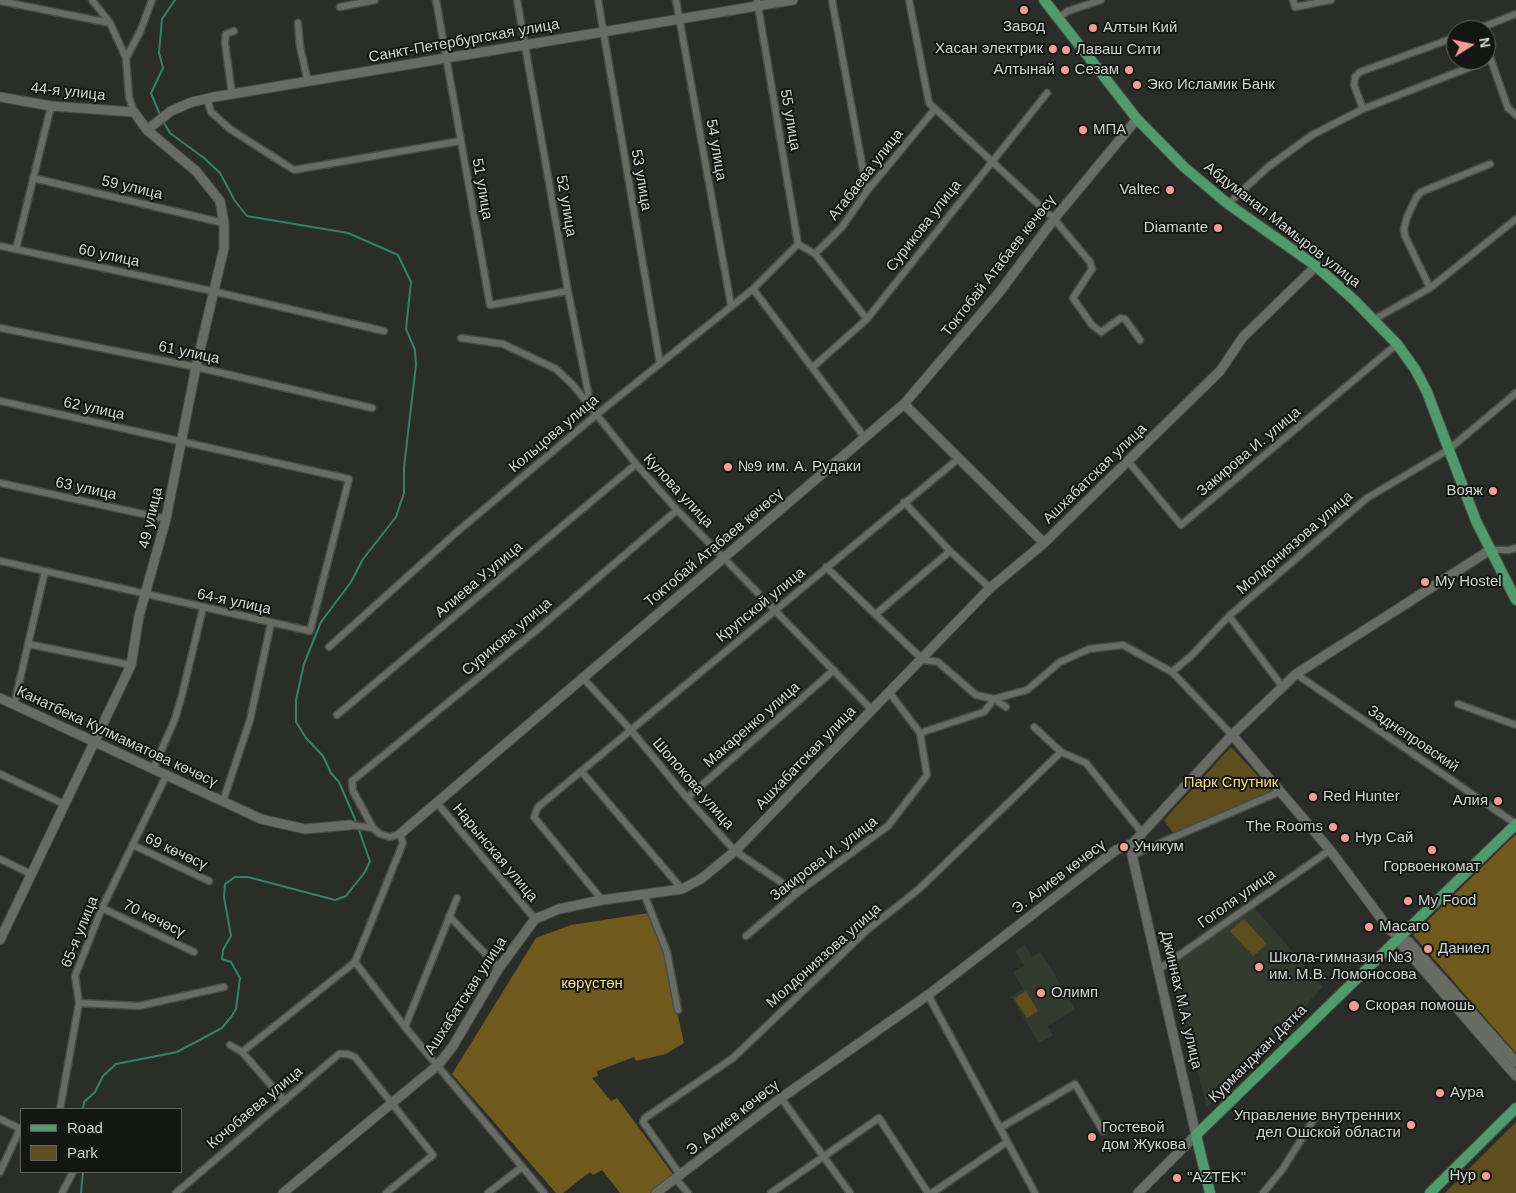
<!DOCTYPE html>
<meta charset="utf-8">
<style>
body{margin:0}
#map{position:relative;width:1516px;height:1193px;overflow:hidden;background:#2b2e28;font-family:Arial,sans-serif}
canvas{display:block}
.legend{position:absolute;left:20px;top:1108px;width:162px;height:65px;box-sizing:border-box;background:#141613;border:1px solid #60625f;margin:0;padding:6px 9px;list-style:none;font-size:15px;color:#d2d4d0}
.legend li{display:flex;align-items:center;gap:10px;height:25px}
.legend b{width:25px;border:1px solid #60625f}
.north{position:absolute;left:1446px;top:20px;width:50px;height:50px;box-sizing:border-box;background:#141613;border:1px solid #60625f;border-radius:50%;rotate:80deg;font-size:14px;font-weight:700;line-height:20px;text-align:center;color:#d2d4d0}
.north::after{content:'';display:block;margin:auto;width:18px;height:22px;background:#f59c94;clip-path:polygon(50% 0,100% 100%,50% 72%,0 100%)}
</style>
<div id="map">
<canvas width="1516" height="1193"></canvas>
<ul class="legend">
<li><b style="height:6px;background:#509b6d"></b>Road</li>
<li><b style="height:14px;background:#5e4d1d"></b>Park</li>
</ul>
<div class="north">N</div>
</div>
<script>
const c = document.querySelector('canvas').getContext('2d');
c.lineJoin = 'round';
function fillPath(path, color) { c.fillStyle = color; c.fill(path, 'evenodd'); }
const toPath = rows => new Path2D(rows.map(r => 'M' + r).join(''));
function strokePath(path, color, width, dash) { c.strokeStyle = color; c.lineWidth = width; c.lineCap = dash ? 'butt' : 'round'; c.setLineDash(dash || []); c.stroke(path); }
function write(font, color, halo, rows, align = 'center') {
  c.font = font + ' Arial,sans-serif'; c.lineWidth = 4; c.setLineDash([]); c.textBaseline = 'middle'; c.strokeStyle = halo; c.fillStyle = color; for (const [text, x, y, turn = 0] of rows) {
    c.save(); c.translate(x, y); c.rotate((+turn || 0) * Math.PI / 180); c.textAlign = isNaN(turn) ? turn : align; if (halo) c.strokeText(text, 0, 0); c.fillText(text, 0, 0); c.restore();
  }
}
const built = toPath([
 [1253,906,1323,987,1207,1107,1187,1035,1193,1031,1184,1021,1172,965],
 [1025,945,1032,957,1041,952,1075,1009,1048,1026,1053,1035,1039,1043,1011,997,1023,989,1013,972,1024,966,1015,951]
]);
const green = toPath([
 [1231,747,1272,791,1173,833,1164,820],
 [1244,919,1267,944,1253,956,1230,931],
 [1026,991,1038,1011,1027,1018,1014,998],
 [1516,1122,1516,1193,1445,1193]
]);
const forest = toPath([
 [1516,834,1516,1053,1413,935],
 [648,913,664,953,684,1043,666,1054,636,1061,634,1057,597,1071,598,1076,592,1078,611,1101,617,1098,675,1177,650,1193,620,1193,602,1170,593,1175,590,1172,563,1193,556,1193,452,1074,536,938,571,925]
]);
const stream = toPath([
 [160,115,151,93,163,68,159,53,162,19,175,0],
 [83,1109,84,1102,95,1092,103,1076,116,1064,177,1052,222,1028,231,1017,236,1009,240,978,231,962,222,959,223,950,231,936,224,897,225,884,235,877,248,877,335,900,346,896,365,872,370,861,355,819,339,782,331,773,323,756,306,738,296,722,296,700,304,664,321,622,351,582,363,559,396,517,404,493,404,467,416,365,415,350,406,329,411,282,398,255,348,233,247,216,235,201,220,173,204,158,170,133,163,121],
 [81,1193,83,1172]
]);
const minor = toPath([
 [92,0,110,23,126,58,129,97,134,112],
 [436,0,490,305,568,291],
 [517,0,568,291,590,402],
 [598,0,660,364],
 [676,0,731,305],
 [757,0,798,244],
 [832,0,867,191],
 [909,0,929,103,1054,219,1090,262,1092,269,1073,298,1092,325,1101,332,1121,318,1125,319,1140,340],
 [1293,0,1295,7,1331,0],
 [0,1,110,23],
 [340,7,375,0],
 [1058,18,1068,11,1101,0],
 [298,23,300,47,308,82],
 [1475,30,1516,14],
 [1486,46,1508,108,1516,115],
 [126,58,140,32,152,0],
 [232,94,225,43,226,34,234,31],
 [207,99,211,112,230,129,294,170,460,141],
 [1363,109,1354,85,1355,77,1360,72,1456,37],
 [33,178,224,223],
 [1228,204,1268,167,1312,135,1363,109,1491,59],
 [798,244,815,254,867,319],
 [0,246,212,291,384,331],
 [16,249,51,106],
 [815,254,842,227,867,191,934,110],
 [1430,288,1405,236,1404,229,1407,217,1416,198,1421,192,1490,164],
 [753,289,865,438],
 [1373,320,1430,288,1516,219],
 [0,328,196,367,372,408],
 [461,338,503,344,556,369,573,385,636,464,677,510,872,710],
 [813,367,867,319,1047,93],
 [0,401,349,479,310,631,0,561],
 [1128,461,1181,525,1397,344],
 [0,483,166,519],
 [904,502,950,551,990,588],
 [1490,550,1509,550,1516,548],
 [826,567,923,660,938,662,976,695,994,699,1006,707],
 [876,614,950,551],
 [1229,616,1282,686],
 [28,644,131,665],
 [329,647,458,531,596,415,753,289,798,244],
 [1172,672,1191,656,1229,616,1367,498,1448,450,1516,393],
 [1296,674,1516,824],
 [582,677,630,729,687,798,735,851,797,893],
 [1458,704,1516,725],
 [14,705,45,571],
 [337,715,636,464],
 [1034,727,1061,752,1086,763,1143,834],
 [920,733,984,712,994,699,1027,690,1060,662,1089,649,1123,645,1172,672,1232,735],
 [153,769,175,719,182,695,203,608],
 [581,771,682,889],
 [0,774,64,804],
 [687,798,834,670],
 [223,801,250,720,271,623],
 [437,803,535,919],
 [373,828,353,791,352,781,538,629,677,510],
 [133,845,209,881],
 [1132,855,1279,792],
 [0,859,31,874],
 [644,894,667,952,678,1010],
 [602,900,534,817,538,807,958,459],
 [102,908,194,952],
 [449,916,499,968],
 [746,936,797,893,888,826,927,775,920,733,889,692],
 [355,962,405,1027,544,1193],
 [1158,970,1330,850],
 [928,995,1035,1193],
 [79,1003,139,1006,224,987],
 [405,1027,457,898],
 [230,1045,242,1052,285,1101],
 [242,1052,355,962,403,843,400,834,390,837,380,834,373,828,350,825],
 [781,1098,850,1193],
 [60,1109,79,1003,75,976,102,908,166,776],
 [0,1119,21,1129],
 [1000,1128,1075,1084,1103,1131],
 [0,1172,20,1129],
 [681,1176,643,1122,645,1118,733,1058,866,931,919,889,1061,752],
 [676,1179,688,1193],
 [62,1193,73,1172],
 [176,1193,339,1054,347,1054,355,1057,433,1155,386,1193],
 [488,1193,522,1167],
 [771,1193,879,1118,928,1193],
 [932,1193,1007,1142],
 [1263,1193,1282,1170,1314,1119]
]);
const tertiary = toPath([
 [0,97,51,106,134,112,147,130,196,171,220,201,224,223,224,248,196,367,166,519,139,616,131,665,0,940],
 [147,130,171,111,192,102,214,97,793,0],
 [904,404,1044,543],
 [0,698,261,819,305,829,350,825],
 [400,834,904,404,998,294,1054,219,1137,119],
 [283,1193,438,1065,453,1046,499,968,535,919,559,909,602,900,682,889,701,879,735,851,990,588,1044,543,1220,371,1243,337,1316,266],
 [656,1193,781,1098,928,995,1116,850,1133,843]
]);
const secondary = toPath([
 [1232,735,1330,850,1389,929,1399,937,1409,942,1516,1062],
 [1399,937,1400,943,1516,1076],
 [1138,1193,1196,1135,1132,855,1133,843,1232,735,1296,674,1490,550]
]);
const primary = toPath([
 [1044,0,1137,119,1184,167,1228,204,1316,266,1354,300,1397,344,1415,369,1427,392,1476,521,1516,600],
 [1210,1193,1196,1135,1516,824],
 [1430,1193,1516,1108]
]);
const markers = [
 [1024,10,5,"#f59c94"],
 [1093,28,5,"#f59c94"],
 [1053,49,5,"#f59c94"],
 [1066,50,5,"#f59c94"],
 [1065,70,5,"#f59c94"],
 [1129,70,5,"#f59c94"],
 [1137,85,5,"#f59c94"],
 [1083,130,5,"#f59c94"],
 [1170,190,5,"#f59c94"],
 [1218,228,5,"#f59c94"],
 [728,467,5,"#f59c94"],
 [1493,491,5,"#f59c94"],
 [1425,582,5,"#f59c94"],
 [1313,797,5,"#f59c94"],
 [1498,801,5,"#f59c94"],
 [1333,827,5,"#f59c94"],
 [1345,838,5,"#f59c94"],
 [1124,847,5,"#f59c94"],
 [1432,850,5,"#f59c94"],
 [1408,901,5,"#f59c94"],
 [1369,927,5,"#f59c94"],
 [1428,949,5,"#f59c94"],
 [1259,967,5,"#f59c94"],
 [1041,993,5,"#f59c94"],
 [1354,1006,6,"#f59c94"],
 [1440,1093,5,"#f59c94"],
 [1411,1125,5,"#f59c94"],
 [1092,1137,5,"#f59c94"],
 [1486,1176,5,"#f59c94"],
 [1177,1178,5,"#f59c94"]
];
const poiNames = [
 ["Завод",1024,27,"center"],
 ["Алтын Кий",1103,28],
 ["Хасан электрик",1043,49,"right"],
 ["Лаваш Сити",1076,50],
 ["Алтынай",1055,70,"right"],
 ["Сезам",1119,70,"right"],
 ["Эко Исламик Банк",1147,85],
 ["МПА",1093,130],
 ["Valtec",1160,190,"right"],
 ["Diamante",1208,228,"right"],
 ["№9 им. А. Рудаки",738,467],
 ["Вояж",1483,491,"right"],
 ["My Hostel",1435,582],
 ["Red Hunter",1323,797],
 ["Алия",1488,801,"right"],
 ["The Rooms",1323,827,"right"],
 ["Нур Сай",1355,838],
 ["Уникум",1134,847],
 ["Горвоенкомат",1432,867,"center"],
 ["My Food",1418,901],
 ["Масаго",1379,927],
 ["Даниел",1438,949],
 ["Школа-гимназия №3",1269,958],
 ["им. М.В. Ломоносова",1269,975],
 ["Олимп",1051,993],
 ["Скорая помошь",1365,1006],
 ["Аура",1450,1093],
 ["Управление внутренних",1401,1116,"right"],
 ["дел Ошской области",1401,1133,"right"],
 ["Гостевой",1102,1128],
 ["дом Жукова",1102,1145],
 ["Нур",1476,1176,"right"],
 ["\"AZTEK\"",1187,1178]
];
const streetNames = [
 ["Санкт-Петербургская улица",464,41,-10],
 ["44-я улица",68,92,6],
 ["55 улица",790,120,80],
 ["54 улица",716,150,80],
 ["Атабаева улица",866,175,-52],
 ["53 улица",641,180,80],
 ["59 улица",132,188,13],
 ["51 улица",482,189,80],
 ["52 улица",566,206,80],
 ["Абдуманап Мамыров улица",1282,225,38],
 ["Сурикова улица",924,226,-52],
 ["60 улица",109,256,12],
 ["Токтобай Атабаев көчөсү",999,266,-52],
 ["61 улица",189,353,12],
 ["62 улица",94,409,12],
 ["Кольцова улица",554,434,-40],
 ["Закирова И. улица",1249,452,-40],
 ["Ашхабатская улица",1095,474,-44],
 ["63 улица",86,489,12],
 ["Кулова улица",678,491,47],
 ["49 улица",151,518,-77],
 ["Молдониязова улица",1295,543,-41],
 ["Токтобай Атабаев көчөсү",714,548,-40],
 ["Алиева У.улица",479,580,-40],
 ["64-я улица",234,602,12],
 ["Крупской улица",761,605,-39],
 ["Сурикова улица",507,637,-40],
 ["Макаренко улица",752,725,-41],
 ["Канатбека Кулмаматова көчөсү",117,737,25],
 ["Заднепровский",1413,739,34],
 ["Ашхабатская улица",806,758,-46],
 ["Шопокова улица",693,784,49],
 ["69 көчөсү",176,852,25],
 ["Нарынская улица",495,853,50],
 ["Закирова И. улица",824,859,-37],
 ["Э. Алиев көчөсү",1059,877,-37],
 ["Гоголя улица",1237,899,-35],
 ["70 көчөсү",154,919,26],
 ["65-я улица",80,932,-68],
 ["Молдониязова улица",824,956,-42],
 ["Ашхабатская улица",466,996,-57],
 ["Джиннах М.А. улица",1181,1000,77],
 ["Курманджан Датка",1258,1054,-45],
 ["Кочобаева улица",255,1108,-40],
 ["Э. Алиев көчөсү",733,1118,-38]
];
const parkNames = [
 ["Парк Спутник",1231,783],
 ["көрүстөн",592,984]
];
fillPath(built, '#333a2e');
fillPath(green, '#5e4d1d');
fillPath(forest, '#6f591c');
strokePath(stream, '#338270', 2);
strokePath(minor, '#484c46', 9);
strokePath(tertiary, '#484c46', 11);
strokePath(secondary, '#484c46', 11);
strokePath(primary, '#484c46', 12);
strokePath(minor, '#686c65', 6);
strokePath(tertiary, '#686c65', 9);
strokePath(secondary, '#686c65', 9);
strokePath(primary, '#509b6d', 10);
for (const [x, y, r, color] of markers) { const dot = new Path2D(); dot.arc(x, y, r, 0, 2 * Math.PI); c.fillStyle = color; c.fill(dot); strokePath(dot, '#141613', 2); }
write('15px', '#d2d4d0', '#141613', poiNames, 'left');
write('15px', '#d2d4d0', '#141613', streetNames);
write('15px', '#fddc84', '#141613', parkNames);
</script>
